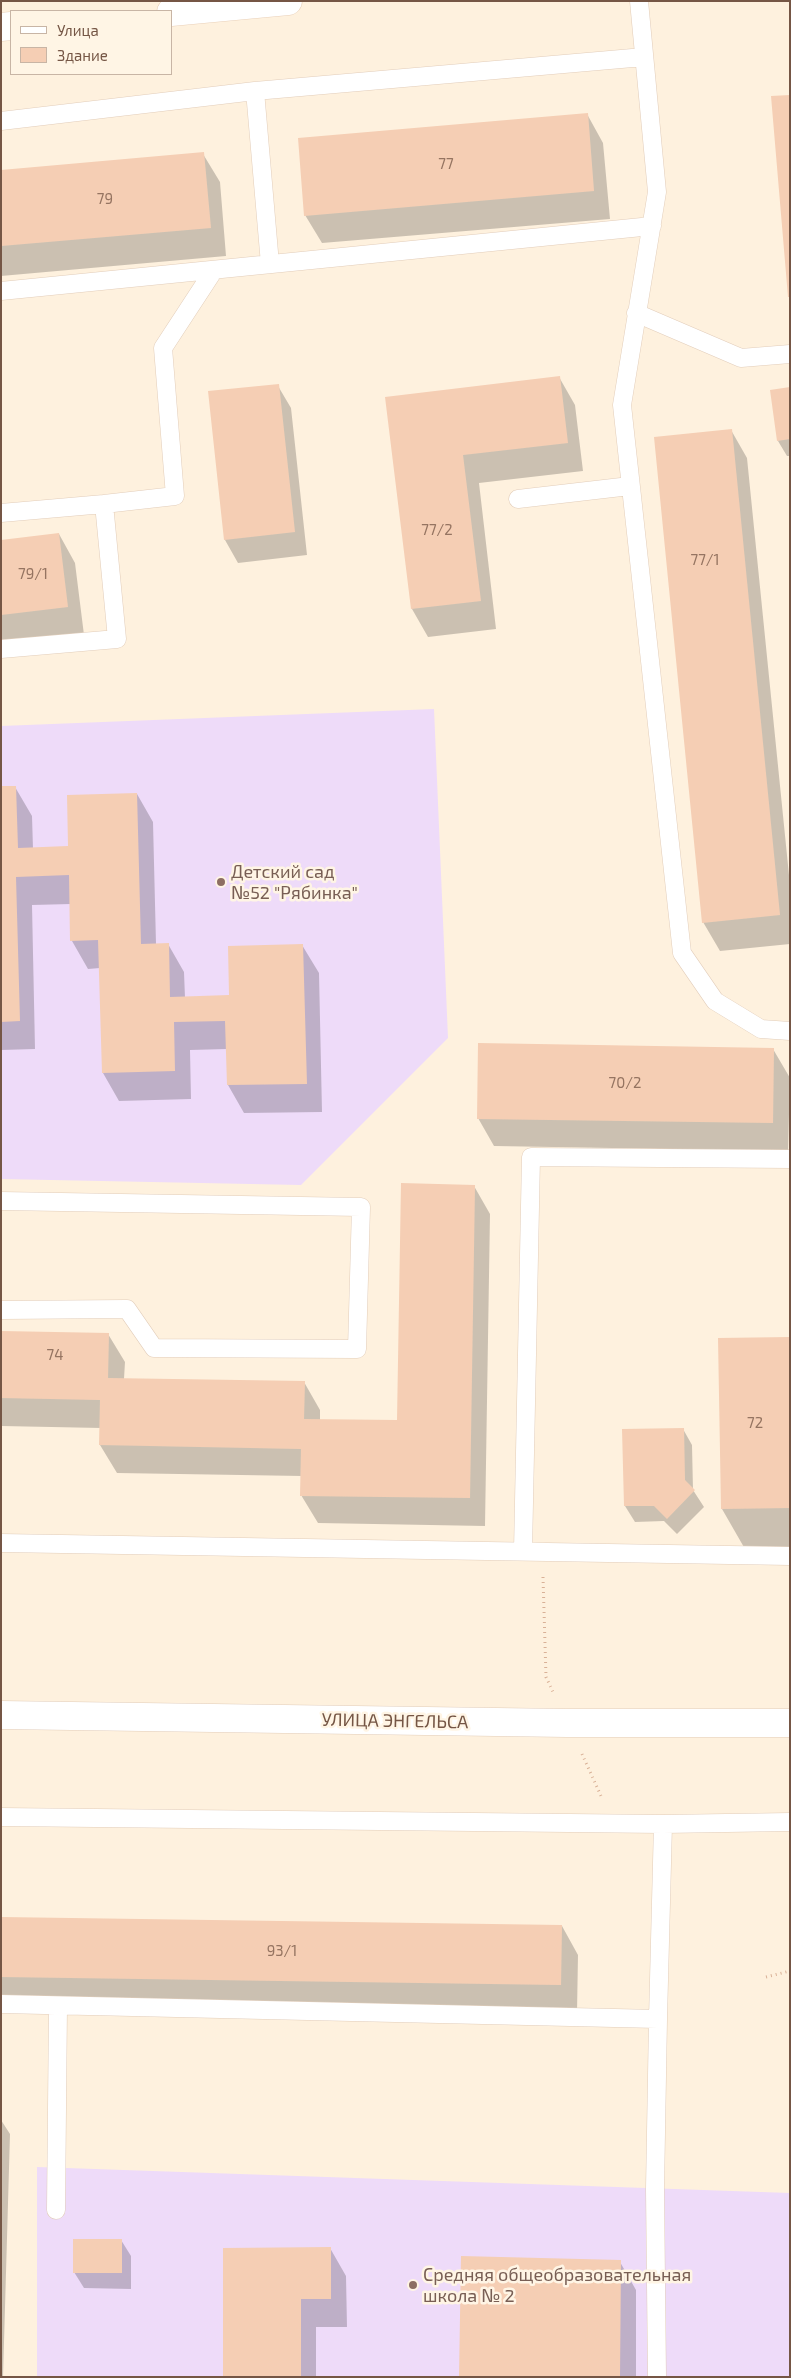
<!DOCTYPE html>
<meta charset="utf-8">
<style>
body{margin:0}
#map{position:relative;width:791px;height:2378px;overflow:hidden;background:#fef1de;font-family:"Exo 2",sans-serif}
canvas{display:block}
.frame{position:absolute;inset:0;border:2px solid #755645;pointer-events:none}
.legend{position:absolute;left:10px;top:10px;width:162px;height:65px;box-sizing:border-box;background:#fff5e5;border:1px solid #c8b5a5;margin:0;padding:6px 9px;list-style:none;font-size:15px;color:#755645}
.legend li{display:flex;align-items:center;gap:10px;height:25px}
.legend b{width:25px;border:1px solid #c8b5a5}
</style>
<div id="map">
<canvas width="791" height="2378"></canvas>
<div class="frame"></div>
<ul class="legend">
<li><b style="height:6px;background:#fff"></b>Улица</li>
<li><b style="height:14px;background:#f5ceb4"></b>Здание</li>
</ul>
</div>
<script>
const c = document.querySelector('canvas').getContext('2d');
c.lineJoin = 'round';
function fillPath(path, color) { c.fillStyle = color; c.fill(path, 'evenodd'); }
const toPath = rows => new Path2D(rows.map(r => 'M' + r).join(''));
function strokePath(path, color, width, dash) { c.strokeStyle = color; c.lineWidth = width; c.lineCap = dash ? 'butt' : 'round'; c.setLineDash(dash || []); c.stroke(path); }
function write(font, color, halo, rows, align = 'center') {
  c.font = font + ' "Exo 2",sans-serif'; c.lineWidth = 5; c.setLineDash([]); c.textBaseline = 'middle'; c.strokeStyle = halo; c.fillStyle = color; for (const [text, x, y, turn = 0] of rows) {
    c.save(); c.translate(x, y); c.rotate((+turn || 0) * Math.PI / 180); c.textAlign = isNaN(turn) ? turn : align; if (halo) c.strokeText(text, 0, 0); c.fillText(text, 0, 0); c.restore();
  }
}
const education = toPath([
 [434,709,448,1038,301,1185,1,1179,1,726],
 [37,2167,790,2193,790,2377,37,2377]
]);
const shadow = toPath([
 [587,114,603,143,610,219,322,243,305,215],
 [203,154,220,182,226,256,1,276,1,172],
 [559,377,575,405,583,471,479,483,496,629,428,637,412,609,387,398],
 [278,386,291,408,307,555,238,563,225,540],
 [790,389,790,456,787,456,778,441],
 [731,430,747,458,790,885,790,944,720,951,703,922],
 [59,534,75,563,84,635,1,645,1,541],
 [15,787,32,816,33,849,70,848,137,794,153,822,156,944,168,944,184,972,185,998,230,996,302,945,319,973,322,1112,244,1113,228,1085,227,1049,190,1050,191,1099,119,1101,103,1073,100,968,88,969,72,941,71,904,32,905,35,1049,1,1050,1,788],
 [773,1049,790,1078,788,1151,494,1146,478,1118],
 [474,1186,490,1214,485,1526,318,1523,301,1495,302,1476,117,1473,100,1445,101,1428,1,1426,1,1332,108,1334,125,1362,124,1379,304,1382,320,1410,320,1420,398,1422],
 [790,1338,790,1548,745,1549,722,1509],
 [683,1429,692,1445,693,1490,704,1507,677,1534,664,1521,635,1522,625,1506,623,1431],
 [1,1918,562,1926,578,1955,577,2013,1,2004],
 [1,2120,10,2134,3,2377,1,2377],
 [121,2240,131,2256,131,2289,84,2288,74,2272],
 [330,2248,346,2276,347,2327,316,2327,316,2377,225,2377],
 [620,2262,636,2290,636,2377,460,2377]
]);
const building = toPath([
 [790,95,790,297,788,297,771,96],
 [588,113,594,191,304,216,298,138],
 [204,152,211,228,1,246,1,170],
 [560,376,568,443,463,455,481,601,411,609,385,397],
 [279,384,295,532,224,540,208,391],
 [790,387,790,439,777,441,770,390],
 [732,429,780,915,702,923,654,437],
 [59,533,68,607,1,615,1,540],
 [1,786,16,786,18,848,68,846,67,795,137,793,141,944,169,943,170,997,229,995,228,946,303,944,307,1084,227,1085,225,1021,174,1022,175,1071,102,1073,98,940,70,941,69,875,16,877,20,1021,1,1022],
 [478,1043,774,1048,773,1123,477,1119],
 [401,1183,475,1185,470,1498,300,1496,301,1449,99,1445,100,1400,1,1398,1,1331,109,1333,108,1378,305,1381,304,1419,397,1420],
 [790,1337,790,1508,721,1509,718,1338],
 [684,1428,685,1480,695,1490,667,1519,654,1506,624,1506,622,1429],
 [1,1917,562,1925,561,1985,1,1977],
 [73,2239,122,2239,122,2273,73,2273],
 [331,2247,331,2299,301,2299,301,2377,223,2377,223,2248],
 [461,2256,621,2260,620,2377,459,2377]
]);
const path = toPath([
 [543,1577,546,1677,553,1692],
 [582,1754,601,1796],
 [766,1977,790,1971]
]);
const service = toPath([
 [639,1,657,192,622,405,682,953,715,1001,761,1029,790,1031],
 [255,91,270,264],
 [1,121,255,91,644,57],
 [1,291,652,226],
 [636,313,741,358,790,354],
 [518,499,630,486],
 [104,504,175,496,163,348,214,270],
 [1,513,104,504,117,639,1,649],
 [1,1201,361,1207,357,1349,154,1348,127,1309,1,1310],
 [1,1543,790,1556],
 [523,1551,531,1157,790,1159],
 [1,1817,663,1824,790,1822],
 [1,2004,658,2019,663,1824],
 [56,2210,58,2006],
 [657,2377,655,2189,658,2019]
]);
const tertiary = toPath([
 [1,1715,567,1723,790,1723]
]);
const secondary = toPath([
 [171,12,288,1],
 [1,27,11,26]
]);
const markers = [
 [221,882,5,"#8d6e63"],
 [413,2285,5,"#8d6e63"]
];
const numberNames = [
 ["77",446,164],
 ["79",105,199],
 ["77/2",437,530],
 ["77/1",705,560],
 ["79/1",33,574],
 ["70/2",625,1083],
 ["74",55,1355],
 ["72",755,1423],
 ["93/1",282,1951]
];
const educationNames = [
 ["Детский сад",231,872],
 ["№52 \"Рябинка\"",231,893],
 ["Средняя общеобразовательная",423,2275],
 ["школа № 2",423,2296]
];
const streetNames = [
 ["УЛИЦА ЭНГЕЛЬСА",395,1721,1]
];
fillPath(education, '#eedbf9');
fillPath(shadow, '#0003');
fillPath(building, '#f5ceb4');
strokePath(service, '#e2cdba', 19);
strokePath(tertiary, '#e2cdba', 29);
strokePath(secondary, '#e9d0b9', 29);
strokePath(path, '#d9b197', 3, [1, 4]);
strokePath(service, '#fff', 18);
strokePath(tertiary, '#fff', 28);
strokePath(secondary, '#fff', 28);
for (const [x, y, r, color] of markers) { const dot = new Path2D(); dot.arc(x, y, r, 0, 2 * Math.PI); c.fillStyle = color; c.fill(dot); strokePath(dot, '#fff5e5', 2); }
write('15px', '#957461', null, numberNames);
write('18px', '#785e54', '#fff5e5', educationNames, 'left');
write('18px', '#755645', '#fff5e5', streetNames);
</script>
